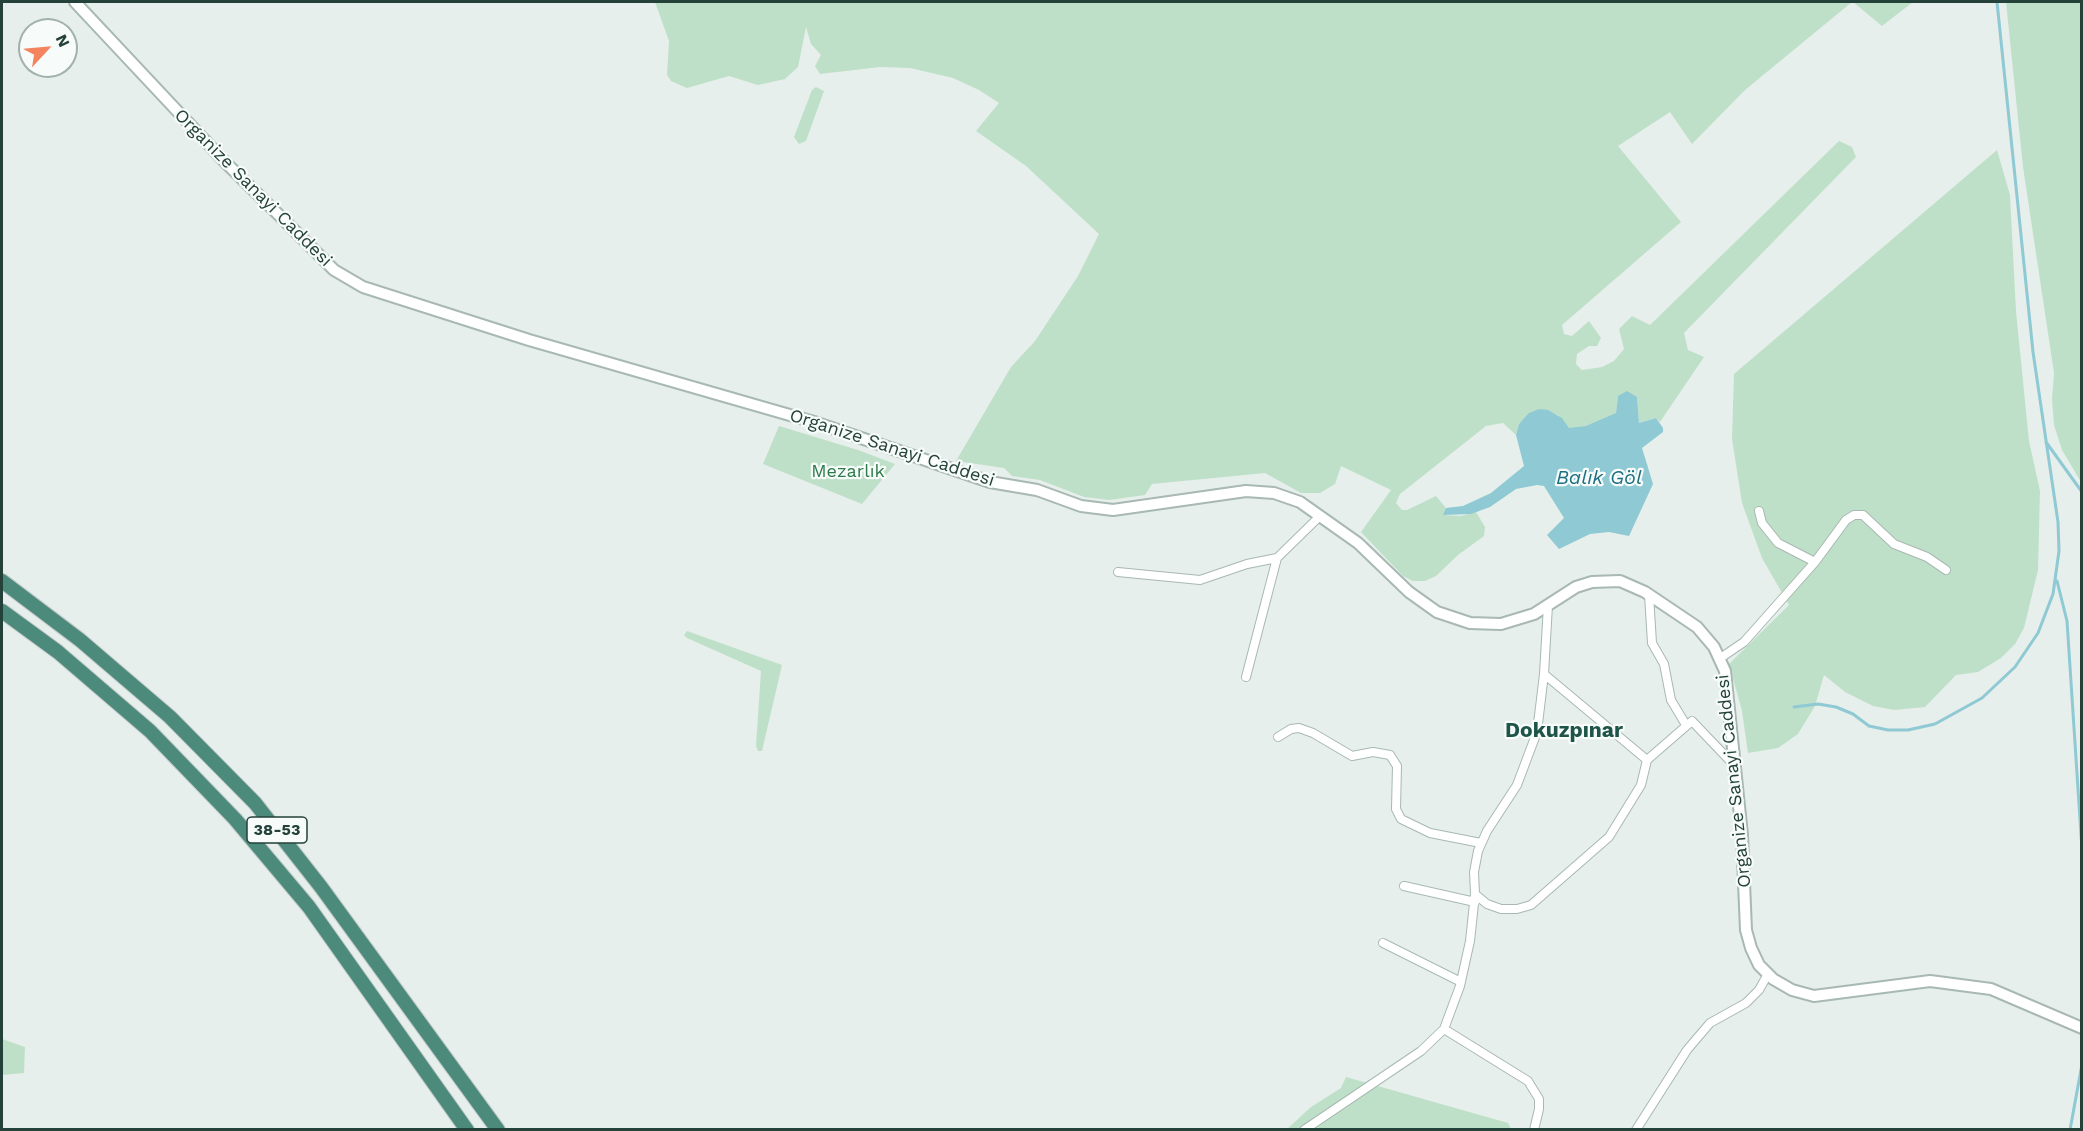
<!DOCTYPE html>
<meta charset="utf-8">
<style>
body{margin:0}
#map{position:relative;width:2083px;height:1131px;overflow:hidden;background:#e6efeb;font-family:"Work Sans",sans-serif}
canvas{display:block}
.frame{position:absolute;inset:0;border:3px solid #24423a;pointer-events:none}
.north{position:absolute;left:18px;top:18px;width:60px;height:60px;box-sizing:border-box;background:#f7fbf9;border:2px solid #a3b1ad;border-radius:50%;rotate:64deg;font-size:16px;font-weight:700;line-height:24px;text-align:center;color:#24423a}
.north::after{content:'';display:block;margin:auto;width:21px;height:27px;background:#f4845f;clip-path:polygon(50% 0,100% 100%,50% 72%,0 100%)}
</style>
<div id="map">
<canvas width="2083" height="1131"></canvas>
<div class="frame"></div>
<div class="north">N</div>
</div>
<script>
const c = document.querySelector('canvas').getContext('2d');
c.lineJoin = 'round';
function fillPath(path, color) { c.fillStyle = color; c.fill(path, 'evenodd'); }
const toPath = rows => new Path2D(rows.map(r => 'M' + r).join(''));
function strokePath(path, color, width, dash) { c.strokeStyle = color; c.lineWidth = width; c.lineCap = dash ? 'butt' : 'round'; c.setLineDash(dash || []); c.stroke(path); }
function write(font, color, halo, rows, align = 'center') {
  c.font = font + ' "Work Sans",sans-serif'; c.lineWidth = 4.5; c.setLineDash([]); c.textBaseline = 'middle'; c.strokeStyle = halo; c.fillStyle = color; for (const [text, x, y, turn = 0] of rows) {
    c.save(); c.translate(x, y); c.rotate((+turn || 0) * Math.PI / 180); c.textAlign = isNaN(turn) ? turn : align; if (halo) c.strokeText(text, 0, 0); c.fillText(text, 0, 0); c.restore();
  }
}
const green = toPath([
 [655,2,1852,2,1745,90,1692,144,1670,112,1618,146,1681,222,1562,325,1564,334,1572,336,1589,321,1601,338,1597,346,1589,346,1577,354,1576,364,1582,370,1602,367,1614,361,1624,349,1619,329,1632,316,1650,325,1839,141,1852,147,1856,157,1684,333,1688,350,1704,357,1660,422,1656,418,1639,423,1637,397,1618,396,1616,413,1595,424,1578,428,1569,428,1558,415,1539,409,1519,424,1516,435,1503,423,1486,426,1400,494,1396,503,1402,510,1407,510,1436,496,1446,508,1444,515,1461,516,1476,512,1485,527,1484,536,1458,555,1436,576,1425,581,1413,581,1403,576,1361,532,1391,490,1341,466,1335,484,1320,493,1301,493,1265,473,1152,484,1145,495,1109,500,1084,497,1040,480,1012,476,1004,468,956,461,1011,367,1035,341,1078,276,1099,234,1026,166,976,131,999,103,979,90,953,78,910,68,880,67,820,74,815,66,821,55,811,44,806,27,798,67,785,79,758,85,729,76,687,88,671,81,667,75,669,41],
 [1853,2,1913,2,1882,26],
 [2006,2,2081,2,2081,482,2062,450,2054,425,2052,399,2054,373,2023,167],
 [816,87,824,91,806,141,799,144,794,137,812,90],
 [1997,150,2010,195,2016,311,2029,441,2040,491,2038,570,2024,628,2015,644,2001,658,1978,672,1956,675,1925,707,1894,710,1873,706,1845,692,1824,675,1815,706,1798,734,1778,748,1748,753,1742,711,1729,664,1789,605,1762,558,1742,503,1732,439,1734,374],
 [779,426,858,450,895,464,862,504,763,464],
 [687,631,782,665,762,751,758,751,756,746,761,671,687,638,684,635],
 [2,1039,25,1047,24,1073,2,1075],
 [1346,1077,1508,1123,1511,1129,1286,1130,1311,1107,1341,1088]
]);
const water = toPath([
 [1627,391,1637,397,1639,423,1656,418,1663,428,1663,432,1642,448,1653,484,1629,536,1609,532,1590,534,1559,549,1547,535,1564,518,1544,486,1537,485,1516,489,1490,507,1471,514,1443,515,1446,508,1463,506,1491,493,1524,466,1516,435,1519,424,1529,413,1539,409,1548,410,1562,418,1569,428,1586,426,1616,413,1618,396]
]);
const stream = toPath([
 [2046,442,2082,492],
 [2057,581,2067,621,2082,850],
 [1794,707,1818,704,1836,707,1853,714,1869,726,1888,730,1908,730,1935,724,1982,698,2015,667,2038,633,2053,594,2059,551,2058,522,2033,352,1997,2],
 [2070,1130,2082,1064]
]);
const minor = toPath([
 [1759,511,1762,523,1778,543,1815,562],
 [1118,572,1200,580,1247,564,1277,558,1320,516],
 [1649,595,1652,643,1664,664,1671,700,1686,725],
 [1719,659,1744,642,1815,562,1846,520,1854,515,1863,515,1894,544,1927,557,1946,570],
 [1544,674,1647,760],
 [1246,677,1277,558],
 [1278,737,1291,729,1299,728,1313,733,1352,756,1373,752,1390,755,1397,766,1396,809,1401,819,1430,833,1481,843],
 [1404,886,1475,902],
 [1475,894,1487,904,1501,909,1517,909,1531,905,1609,837,1641,785,1647,760,1692,721,1734,765],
 [1383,943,1461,982],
 [1444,1029,1528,1081,1539,1099,1539,1109,1534,1130],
 [1304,1130,1421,1051,1444,1029,1460,986,1470,941,1475,894,1474,872,1478,851,1487,831,1517,785,1537,732,1544,674,1548,605],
 [1636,1130,1687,1050,1710,1023,1746,1003,1759,990,1768,974]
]);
const tertiary = toPath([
 [75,2,226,163,285,221,334,270,363,287,529,340,814,422,990,482,1037,490,1081,506,1113,510,1246,491,1274,493,1300,502,1358,543,1409,592,1437,612,1470,623,1501,624,1534,614,1576,587,1592,582,1620,581,1645,592,1697,627,1714,647,1725,671,1742,835,1746,930,1751,948,1759,965,1773,979,1792,990,1814,996,1930,981,1991,989,2082,1028]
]);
const trunk = toPath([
 [2,581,80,640,170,717,255,803,321,887,498,1130],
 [2,611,58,652,150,731,235,819,309,907,467,1130]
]);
const shields = [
 [277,830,60]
];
const shieldNames = [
 ["38-53",277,830]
];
const streetNames = [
 ["Organize Sanayi Caddesi",253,188,45],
 ["Organize Sanayi Caddesi",892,448,18],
 ["Organize Sanayi Caddesi",1734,781,-96]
];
const parkNames = [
 ["Mezarlık",848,472]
];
const waterNames = [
 ["Balık Göl",1599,478]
];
const quarterNames = [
 ["Dokuzpınar",1564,731]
];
fillPath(green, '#bfe0c8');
fillPath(water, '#8ec9d4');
strokePath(stream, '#8ec9d4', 3);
strokePath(minor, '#a8b8b2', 10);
strokePath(tertiary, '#a8b8b2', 14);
strokePath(trunk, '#c2cac8', 16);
strokePath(minor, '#fff', 8);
strokePath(tertiary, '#fff', 10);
strokePath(trunk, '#4c8a7c', 14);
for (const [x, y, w] of shields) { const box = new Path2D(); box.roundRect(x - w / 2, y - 13, w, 26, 4.5); c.fillStyle = '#f7fbf9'; c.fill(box); strokePath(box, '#24423a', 1.5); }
write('bold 16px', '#24423a', null, shieldNames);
write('18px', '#24423a', '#f7fbf9', streetNames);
write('18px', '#2d7a4b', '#f7fbf9', parkNames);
write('italic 20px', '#1c6f80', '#f7fbf9', waterNames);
write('bold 21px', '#1f5548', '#f7fbf9', quarterNames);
</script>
